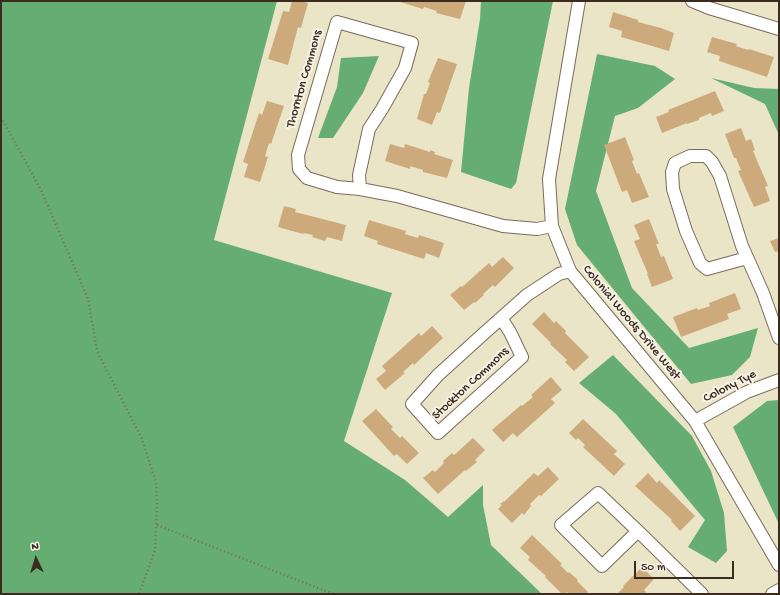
<!DOCTYPE html>
<style>
body{margin:0}
#map{position:relative;width:780px;height:595px;overflow:hidden;background:#ebe5c8;font-family:"Gochi Hand",sans-serif}
canvas{display:block}
.frame{position:absolute;inset:0;border:2px solid #3b2a1e;pointer-events:none}
.north{position:absolute;left:16px;top:539px;width:40px;height:40px;-webkit-text-stroke:3px #f7f3e8;paint-order:stroke;rotate:356deg;font-size:11px;font-weight:700;line-height:16px;text-align:center;color:#3b2a1e}
.north::after{content:'';display:block;margin:auto;width:14px;height:18px;background:#3b2a1e;clip-path:polygon(50% 0,100% 100%,50% 72%,0 100%)}
.scale{position:absolute;left:634px;top:561px;width:100px;height:18px;box-sizing:border-box;border:2px solid #3b2a1e;border-top:0;padding-left:5px;font-size:12px;line-height:14px;white-space:nowrap;color:#3b2a1e;-webkit-text-stroke:3px #f7f3e8;paint-order:stroke}
</style>
<div id="map">
<canvas width="780" height="595"></canvas>
<div class="frame"></div>
<div class="north">N</div>
<div class="scale">50 m</div>
</div>
<script>
const c = document.querySelector('canvas').getContext('2d');
c.lineJoin = 'round';
function fillPath(path, color) { c.fillStyle = color; c.fill(path, 'evenodd'); }
const toPath = rows => new Path2D(rows.map(r => 'M' + r).join(''));
function strokePath(path, color, width, dash) { c.strokeStyle = color; c.lineWidth = width; c.lineCap = dash ? 'butt' : 'round'; c.setLineDash(dash || []); c.stroke(path); }
function write(font, color, halo, rows, align = 'center') {
  c.font = font + ' "Gochi Hand",sans-serif'; c.lineWidth = 4; c.setLineDash([]); c.textBaseline = 'middle'; c.strokeStyle = halo; c.fillStyle = color; for (const [text, x, y, turn = 0] of rows) {
    c.save(); c.translate(x, y); c.rotate((+turn || 0) * Math.PI / 180); c.textAlign = isNaN(turn) ? turn : align; if (halo) c.strokeText(text, 0, 0); c.fillText(text, 0, 0); c.restore();
  }
}
const forest = toPath([
 [1,1,277,1,214,240,392,293,344,441,405,480,448,517,483,485,483,505,491,545,542,594,1,594],
 [481,1,553,1,516,183,511,189,461,172,469,88,480,19],
 [597,54,655,66,675,79,638,108,615,116,596,191,632,288,689,348,758,328,750,357,732,375,691,384,577,245,565,209],
 [379,56,363,93,333,138,318,138,337,87,341,58],
 [711,78,754,88,779,89,779,135,765,104],
 [613,355,692,436,711,471,724,513,727,551,716,563,688,547,705,520,616,414,579,383],
 [779,400,779,524,733,427,767,401]
]);
const building = toPath([
 [292,1,302,1,308,3,301,28,298,27,288,65,268,59,283,11,289,12],
 [397,1,466,1,460,19,436,13,437,11,424,7,423,9],
 [613,12,638,20,638,22,661,28,674,33,669,51,621,37,622,31,609,27],
 [712,37,737,44,736,46,748,50,749,49,774,57,767,77,719,61,720,56,707,52],
 [438,58,457,64,440,113,437,112,432,125,417,119,424,94,426,94,430,83,428,82],
 [715,91,724,111,712,116,711,113,699,118,699,120,687,124,687,123,662,133,656,117,669,112,668,110],
 [267,101,284,106,271,144,269,143,265,156,268,157,260,182,244,177,248,164,243,162,259,113,262,115],
 [741,128,746,141,751,139,755,150,753,151,768,186,765,187,770,201,754,207,738,171,741,170,736,158,734,158,725,134],
 [625,137,634,160,632,161,637,174,639,173,649,197,632,203,627,190,622,192,604,145],
 [390,144,404,148,405,144,430,152,430,150,435,152,434,154,453,160,447,178,423,172,423,170,410,166,410,169,385,161],
 [284,206,296,209,295,212,346,225,342,241,327,237,325,241,312,237,313,235,304,233,303,234,278,227],
 [649,219,659,244,656,244,661,257,664,256,673,279,652,287,647,274,648,274,634,241,640,239,634,225],
 [369,220,406,231,405,234,418,238,419,235,444,243,439,258,426,253,424,259,377,244,378,241,364,236],
 [779,238,779,256,777,251,775,252,770,241],
 [503,257,514,268,495,287,493,285,483,294,484,295,475,303,474,302,464,310,450,295,461,286,462,287,489,263,492,267],
 [735,293,741,309,727,314,729,319,681,337,673,317,697,308,698,310,710,306,709,303],
 [544,312,554,323,556,321,566,331,565,333,589,357,574,371,565,362,567,360,550,344,551,343,532,324],
 [432,326,443,338,414,365,413,363,403,372,405,373,385,390,376,379,386,371,382,366,419,333,421,336],
 [551,377,562,390,551,399,555,403,517,437,513,433,503,442,492,430,521,405,522,406,533,397,531,395],
 [376,409,393,427,391,429,400,438,402,436,419,453,407,464,397,454,394,456,362,421],
 [583,419,617,451,614,454,625,464,614,476,583,447,585,445,578,438,576,440,569,433],
 [473,438,485,450,475,460,477,462,466,471,465,470,438,494,423,478,433,470,435,472,444,463,443,461,452,453,454,455],
 [548,467,559,479,541,496,539,495,530,504,531,506,524,515,522,513,512,523,498,509,502,505,500,504,504,501,504,502,534,473,538,476],
 [648,473,657,483,659,480,695,516,680,531,671,521,672,520,635,486],
 [532,535,562,564,560,565,568,573,569,572,578,580,577,581,588,592,586,594,569,594,567,592,565,594,562,594,545,577,546,576,528,560,530,557,520,548],
 [642,567,654,579,644,590,646,592,645,594,617,594,624,587,623,586]
]);
const path = toPath([
 [1,117,42,192,88,299,97,351,141,437,156,482,157,507,155,550,139,594],
 [157,525,333,594]
]);
const minor = toPath([
 [579,1,549,179,552,226,570,271,695,421,779,565],
 [692,1,709,8,779,29],
 [360,189,359,175,369,129,382,109,405,68,412,43,337,22,298,155,299,169,307,178,337,187,360,189,397,196,503,226,537,229,552,226],
 [747,258,707,269,700,263,686,231,673,189,672,172,675,163,690,156,706,156,712,162,720,176,742,246,763,293,779,338],
 [501,318,510,332,522,357,438,433,412,404,438,375,481,336,527,295,559,274,570,271],
 [695,421,747,392,779,380],
 [638,531,602,566,561,525,598,493,641,534,702,594],
 [772,594,779,590]
]);
const streetNames = [
 ["Thornton Commons",305,79,-74],
 ["Colonial Woods Drive West",631,323,50],
 ["Stockton Commons",471,384,-43],
 ["Colony Tye",730,387,-27]
];
fillPath(forest, '#66ad74');
fillPath(building, '#cdaa7c');
strokePath(minor, '#796b5a', 14);
strokePath(path, '#796b5a', 2.5, [1, 3]);
strokePath(minor, '#fff', 12);
write('13px', '#3b2a1e', '#f7f3e8', streetNames);
</script>
